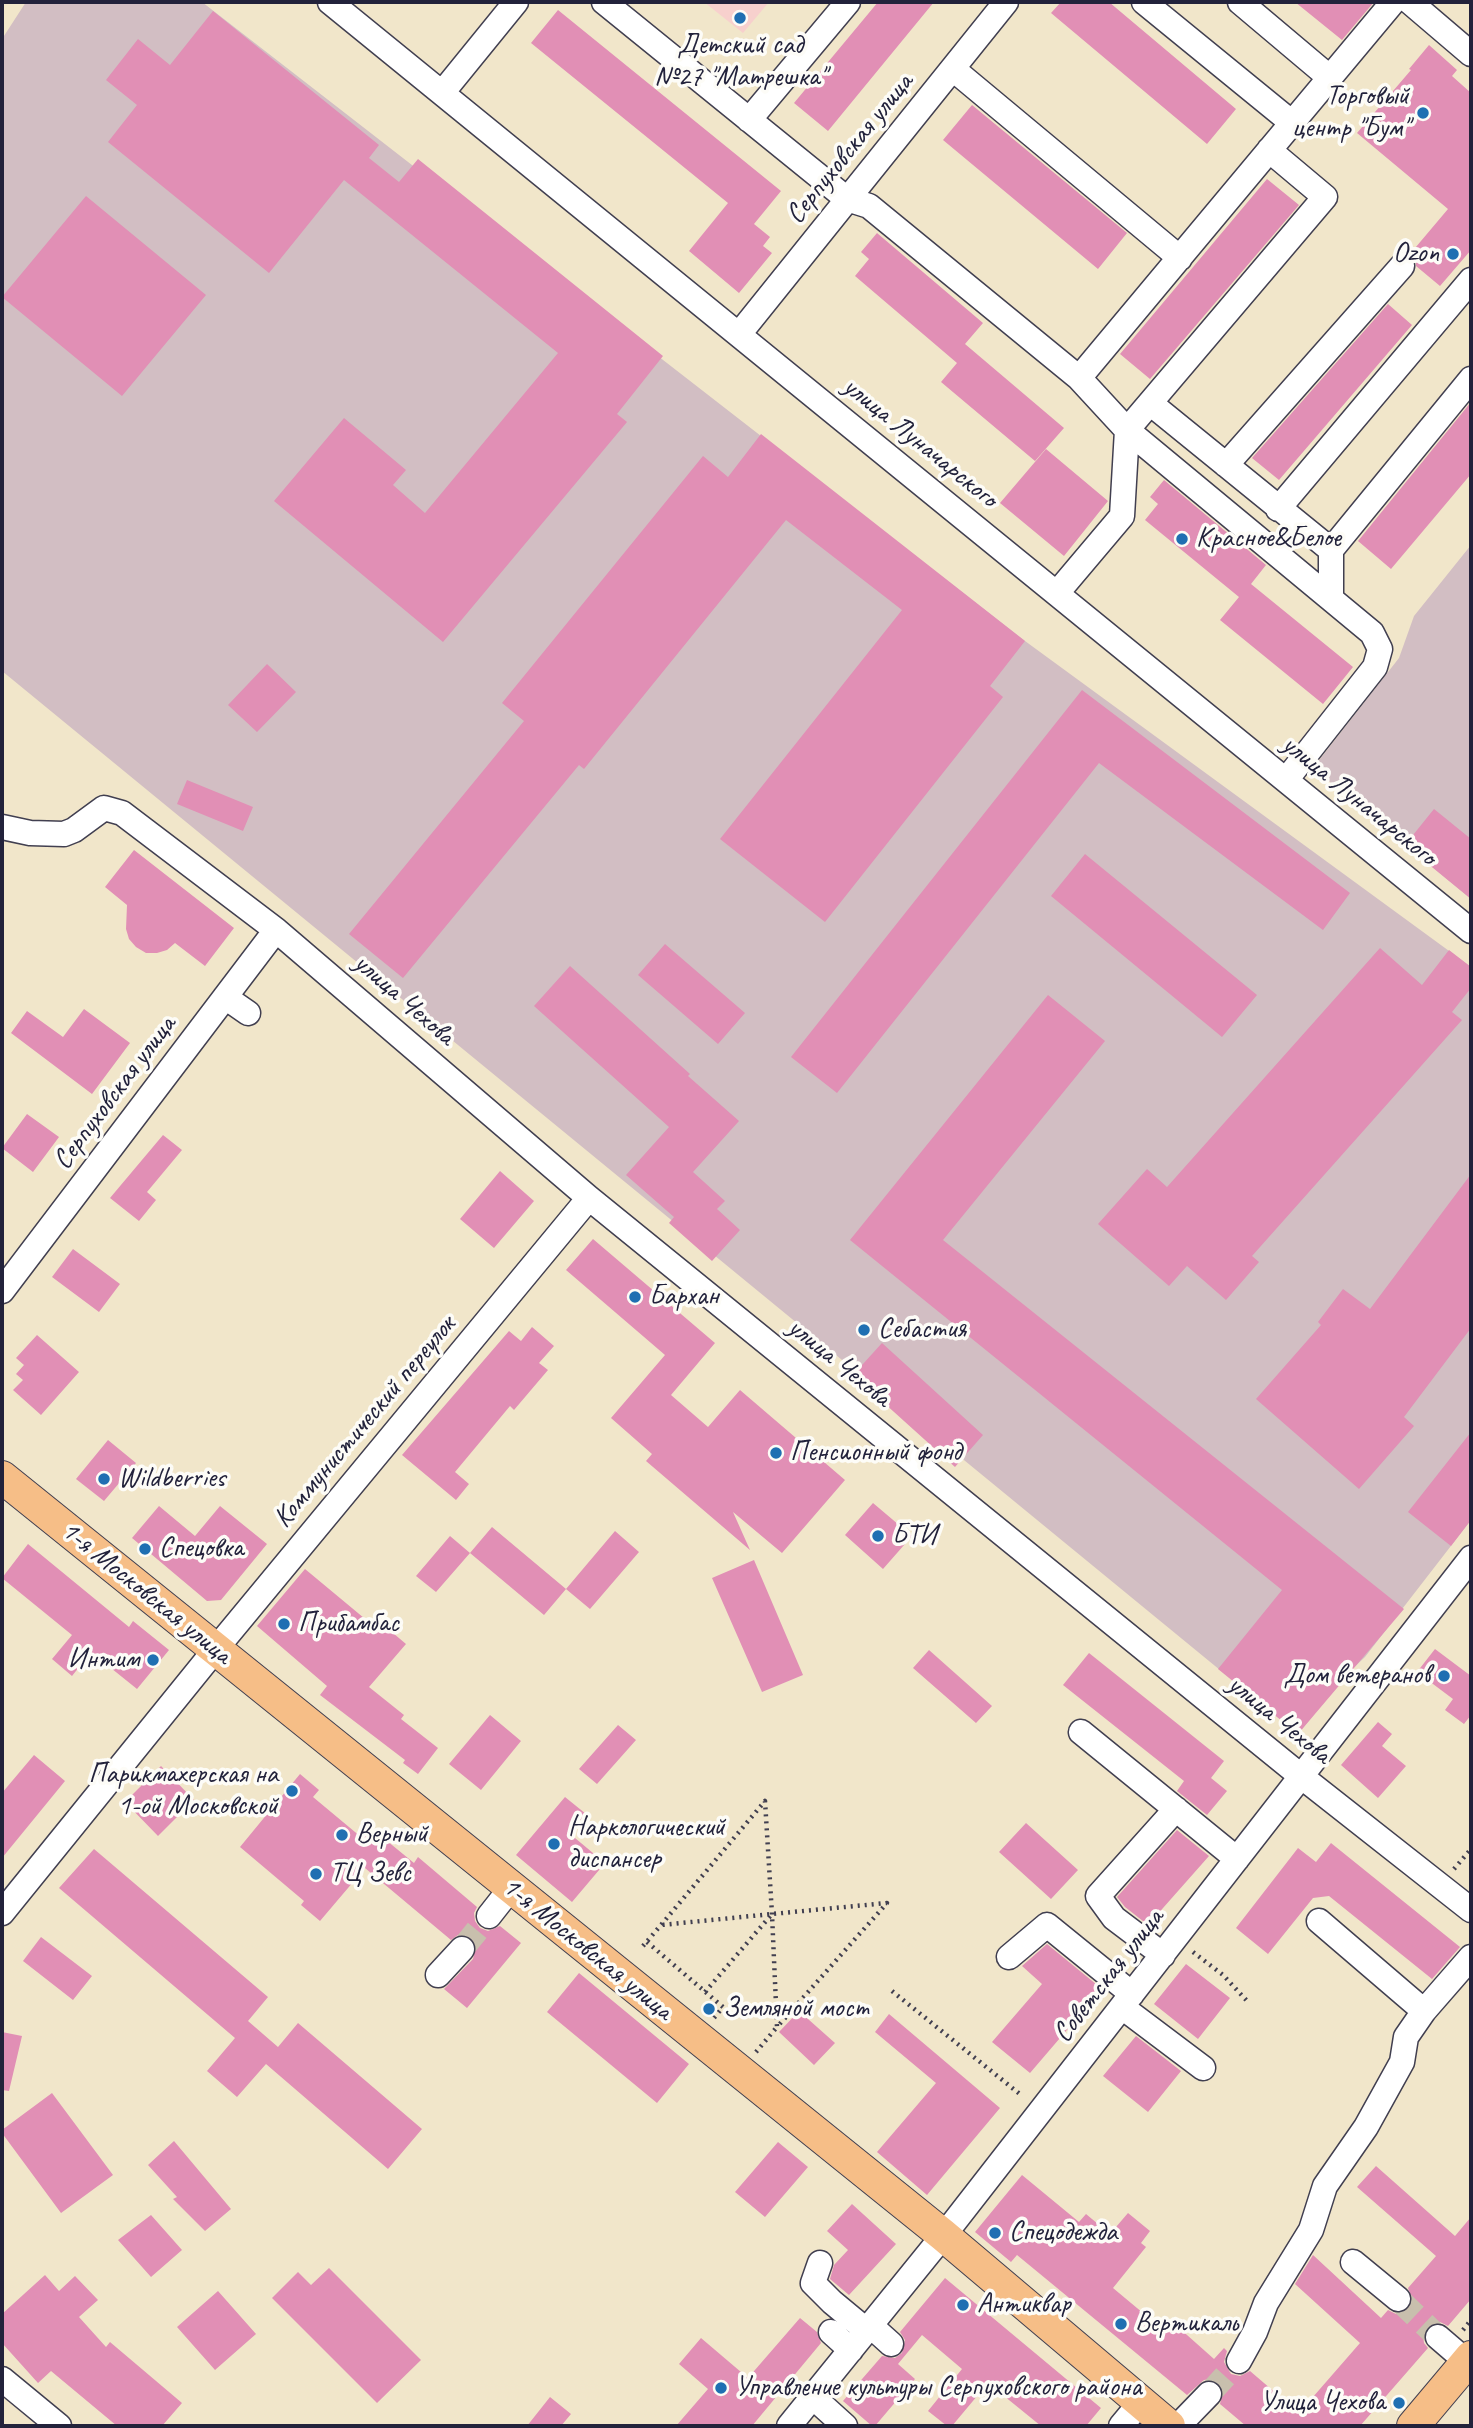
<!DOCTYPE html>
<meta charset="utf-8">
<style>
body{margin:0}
#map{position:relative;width:1473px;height:2428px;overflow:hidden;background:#f1e6ca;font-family:Caveat,sans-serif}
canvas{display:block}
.frame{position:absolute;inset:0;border:4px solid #22223b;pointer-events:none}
</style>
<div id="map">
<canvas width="1473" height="2428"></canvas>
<div class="frame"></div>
</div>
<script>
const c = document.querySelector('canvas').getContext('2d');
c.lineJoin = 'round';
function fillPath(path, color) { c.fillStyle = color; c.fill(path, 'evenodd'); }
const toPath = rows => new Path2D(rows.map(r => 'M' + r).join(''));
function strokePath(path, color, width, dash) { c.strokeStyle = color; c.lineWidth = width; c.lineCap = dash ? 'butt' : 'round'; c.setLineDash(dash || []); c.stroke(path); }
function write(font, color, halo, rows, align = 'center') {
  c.font = font + ' Caveat,sans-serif'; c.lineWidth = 7; c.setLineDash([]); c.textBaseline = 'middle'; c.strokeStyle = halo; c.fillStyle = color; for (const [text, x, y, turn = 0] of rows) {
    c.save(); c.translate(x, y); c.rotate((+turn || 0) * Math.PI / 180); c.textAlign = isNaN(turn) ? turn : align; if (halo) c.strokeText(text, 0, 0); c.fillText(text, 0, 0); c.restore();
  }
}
const built = toPath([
 [704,2,769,2,743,33]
]);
const industrial = toPath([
 [26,2,202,2,1025,641,1471,967,1471,1520,1365,1657,1346,1675,1298,1734,2,671,2,39],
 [1471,545,1471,899,1313,768,1399,658,1414,616]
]);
const building = toPath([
 [878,2,934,2,828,131,794,103],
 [1061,2,1109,2,1236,109,1207,144,1051,13],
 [1295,2,1374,2,1342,40],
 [558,10,781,191,754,224,770,237,763,246,772,253,739,293,689,251,728,203,531,43],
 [213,11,379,145,369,158,399,182,418,159,663,356,617,414,627,422,443,642,274,501,344,418,406,470,393,485,425,513,558,353,344,180,269,273,108,142,137,105,106,80,138,39,170,65],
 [1429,45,1457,70,1452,76,1471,93,1471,250,1440,286,1416,266,1416,261,1410,254,1448,209,1357,133,1411,70,1409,69],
 [972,105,1127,233,1098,269,943,140],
 [1267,179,1299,205,1150,379,1120,354],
 [86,196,206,295,122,396,2,297],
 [877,233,983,323,965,344,1064,428,1035,461,941,382,957,363,855,276,869,259,861,252],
 [1388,304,1412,325,1279,480,1252,458],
 [1471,402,1471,474,1391,569,1358,541],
 [761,434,1025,641,990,686,1003,697,825,922,720,839,902,610,786,520,584,769,579,765,403,978,349,934,524,721,502,703,703,456,728,477],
 [1046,449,1108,501,1064,556,1000,503],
 [1164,480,1266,565,1251,584,1353,667,1323,704,1220,620,1239,597,1145,520,1158,504,1150,497],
 [267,664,296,692,257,732,228,705],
 [1082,690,1350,893,1323,930,1099,763,837,1093,791,1057],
 [187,780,253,807,243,831,177,804],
 [1434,809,1471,839,1471,899,1405,845],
 [134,850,234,928,205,966,175,943,167,950,157,953,146,953,136,947,129,939,126,929,127,905,105,887],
 [1085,854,1257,995,1222,1037,1051,896],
 [665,944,745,1013,718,1044,638,975],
 [1380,948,1422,985,1449,950,1471,967,1471,988,1452,1012,1462,1020,1252,1256,1259,1262,1226,1300,1187,1266,1169,1286,1098,1224,1147,1169,1167,1187],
 [570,966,690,1074,688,1076,739,1121,693,1172,725,1201,717,1209,740,1230,712,1261,669,1223,674,1217,626,1175,669,1127,534,1006],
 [1048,995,1105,1041,943,1240,1404,1609,1298,1734,1218,1669,1282,1590,850,1240],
 [84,1009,130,1043,92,1094,11,1033,27,1011,63,1037],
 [27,1114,59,1137,33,1172,2,1148],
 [163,1135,182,1150,147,1192,156,1200,139,1221,110,1198],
 [500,1171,534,1201,494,1248,460,1219],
 [1471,1174,1471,1328,1404,1417,1414,1426,1359,1489,1256,1399,1321,1325,1318,1322,1343,1289,1370,1309],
 [593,1239,715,1343,671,1395,708,1427,740,1390,845,1480,782,1553,733,1512,750,1550,646,1461,652,1454,611,1418,665,1355,566,1270],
 [73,1249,120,1284,99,1312,52,1277],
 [532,1327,554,1346,539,1363,548,1370,514,1410,510,1406,455,1472,469,1484,456,1500,402,1455,509,1331,521,1341],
 [37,1335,79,1372,41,1415,13,1390,23,1380,16,1374,24,1365,16,1358],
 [882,1343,983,1435,955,1467,853,1375],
 [1471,1432,1471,1520,1451,1546,1408,1512],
 [108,1440,136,1463,104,1501,76,1479],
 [873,1503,912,1536,883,1569,845,1535],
 [159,1506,195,1536,220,1506,267,1544,221,1600,207,1601,132,1538],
 [492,1527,566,1589,544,1615,470,1553],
 [615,1531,639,1552,590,1609,566,1589],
 [450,1536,470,1553,436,1592,416,1576],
 [28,1544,129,1627,133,1621,169,1650,137,1689,91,1652,72,1676,52,1659,72,1635,2,1578],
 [754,1560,803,1675,762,1692,712,1578],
 [305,1569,376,1628,380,1622,406,1644,369,1687,404,1715,401,1719,438,1748,418,1774,403,1763,405,1760,320,1695,327,1686,257,1626],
 [1435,1649,1471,1676,1471,1715,1464,1724,1445,1710,1453,1699,1417,1672],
 [929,1650,992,1706,976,1723,913,1668],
 [1089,1653,1224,1761,1211,1778,1227,1791,1207,1815,1177,1791,1184,1781,1063,1685],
 [490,1715,521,1741,481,1790,449,1764],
 [1378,1722,1392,1734,1382,1746,1406,1766,1378,1798,1341,1765],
 [618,1725,636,1740,597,1784,579,1769],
 [34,1755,65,1781,2,1858,2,1793],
 [161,1766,194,1800,158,1836,125,1802],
 [300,1774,319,1790,313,1797,361,1837,370,1827,414,1863,418,1857,477,1907,474,1913,475,1921,480,1928,488,1931,500,1926,521,1943,467,2008,444,1989,473,1959,476,1945,472,1938,458,1935,451,1940,365,1868,320,1921,301,1905,304,1901,240,1847],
 [565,1797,586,1814,569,1833,605,1863,572,1902,516,1855],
 [1026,1823,1078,1870,1051,1899,999,1852],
 [1177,1830,1209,1856,1148,1925,1125,1907,1117,1897],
 [1331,1843,1460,1947,1432,1979,1329,1896,1313,1898,1268,1954,1236,1928,1298,1848,1316,1862],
 [94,1849,268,1997,248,2021,278,2047,298,2023,422,2129,388,2169,266,2064,237,2097,207,2071,235,2038,59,1888],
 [41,1937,92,1976,73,2000,23,1961],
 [1047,1944,1102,1989,1030,2073,992,2042,1042,1984,1022,1966],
 [1186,1964,1230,1998,1198,2039,1154,2004],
 [579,1973,689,2064,657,2103,547,2012],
 [799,2011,835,2043,814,2065,779,2032],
 [889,2014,1000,2108,927,2195,877,2152,936,2083,875,2032],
 [2,2032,22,2036,9,2091,2,2090],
 [1136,2036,1181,2071,1148,2112,1103,2076],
 [52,2093,113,2175,61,2213,2,2133,2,2130],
 [174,2141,231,2209,205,2231,173,2199,177,2197,148,2165],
 [778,2142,808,2167,765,2217,735,2192],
 [1376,2166,1455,2236,1471,2217,1471,2299,1448,2326,1440,2322,1427,2327,1423,2335,1424,2343,1428,2348,1360,2426,1246,2426,1220,2404,1223,2391,1219,2383,1212,2379,1204,2380,1187,2395,1017,2255,1011,2262,975,2232,1022,2175,1079,2222,1086,2214,1110,2234,1128,2213,1150,2231,1141,2243,1146,2247,1113,2288,1161,2328,1169,2319,1214,2359,1224,2348,1227,2351,1224,2362,1231,2374,1240,2376,1250,2371,1299,2413,1360,2343,1295,2284,1313,2255,1381,2318,1388,2310,1396,2314,1409,2309,1413,2301,1408,2288,1436,2256,1357,2187],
 [852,2204,896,2244,849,2295,830,2279,834,2265,848,2250,827,2231],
 [151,2215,182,2250,151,2277,118,2240],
 [329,2268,421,2360,377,2403,272,2298,298,2272,311,2285],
 [45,2275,59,2291,75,2276,98,2300,79,2317,106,2347,110,2342,182,2403,162,2426,117,2426,51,2371,38,2383,2,2343,2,2314],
 [945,2278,1101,2408,1086,2426,1041,2426,988,2383,952,2426,947,2426,928,2411,962,2369,922,2335,898,2364,915,2379,875,2426,872,2426,843,2401,882,2356,895,2358,902,2353,905,2340,900,2332],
 [218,2291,256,2334,215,2370,177,2327],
 [800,2318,817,2332,821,2343,752,2426,676,2426,708,2389,679,2364,701,2338,748,2378],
 [550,2397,571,2414,561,2426,527,2426]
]);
const minorTunnel = toPath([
 [462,1949,489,1916],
 [1398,2299,1438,2337],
 [1209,2394,1239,2361]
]);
const path = toPath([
 [1454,1869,1471,1849],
 [647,1942,723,2007,713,2019],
 [643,1946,661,1925,765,1801,772,1914,777,2027,887,1903,772,1914,661,1925],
 [1193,1952,1223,1975,1248,2002],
 [892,1991,1021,2095],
 [705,1992,772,1914],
 [756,2052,777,2027],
 [1463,2330,1471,2320]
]);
const minor = toPath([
 [330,2,1471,931],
 [604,2,847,199,869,206,1079,378,1127,430,1372,633,1380,649,1375,667,1286,780],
 [1144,2,1291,122],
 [1240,2,1329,77],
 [1410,2,1471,54],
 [953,69,1180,258],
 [442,93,516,2],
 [749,120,848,2],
 [740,333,1006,2],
 [1079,378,1393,2],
 [1150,403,1331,550,1471,379],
 [1226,465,1402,266],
 [1278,509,1471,280],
 [1057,593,1122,516,1127,430,1325,197,1269,150],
 [1331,598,1331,550],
 [2,827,30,833,64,834,74,830,104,808,122,813,276,930,589,1198,1302,1777,1471,1910],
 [225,997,248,1013],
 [2,1291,276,930],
 [1081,1732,1237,1859],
 [2,1913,215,1650,589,1198],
 [489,1916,511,1888],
 [1319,1921,1424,2011,1471,1957],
 [1163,1955,1114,1918,1098,1896,1176,1809],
 [1009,1957,1047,1925,1132,1994],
 [438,1975,462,1949],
 [1122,2007,1203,2068],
 [1353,2262,1398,2299],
 [820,2263,813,2283,832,2302,867,2331],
 [871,2326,891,2344],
 [831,2332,851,2350],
 [1438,2337,1467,2362],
 [1239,2361,1255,2332,1266,2303,1311,2230,1325,2186,1366,2127,1402,2062,1406,2037,1424,2011],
 [2,2379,59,2426],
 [813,2397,845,2426],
 [789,2426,955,2221,1471,1558],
 [1121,2426,1141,2402],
 [1178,2426,1209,2394]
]);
const major = toPath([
 [2,1477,943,2235,1169,2426],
 [1413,2426,1471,2357]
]);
const markers = [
 [740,18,7,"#1f6fb2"],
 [1423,113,7,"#1f6fb2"],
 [1453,254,7,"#1f6fb2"],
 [1182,539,7,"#1f6fb2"],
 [635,1297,7,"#1f6fb2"],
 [864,1330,7,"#1f6fb2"],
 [776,1453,7,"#1f6fb2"],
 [104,1479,7,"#1f6fb2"],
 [878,1536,7,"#1f6fb2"],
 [145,1549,7,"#1f6fb2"],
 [284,1624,7,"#1f6fb2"],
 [153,1660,7,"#1f6fb2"],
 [1444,1676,7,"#1f6fb2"],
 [292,1791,7,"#1f6fb2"],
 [342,1835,7,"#1f6fb2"],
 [554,1844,7,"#1f6fb2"],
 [316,1874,7,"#1f6fb2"],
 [709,2009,7,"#1f6fb2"],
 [995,2233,7,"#1f6fb2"],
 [963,2305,7,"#1f6fb2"],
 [1121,2324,7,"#1f6fb2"],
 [721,2388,7,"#1f6fb2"],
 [1399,2403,7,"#1f6fb2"]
];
const poiNames = [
 ["Детский сад",740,46,"center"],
 ["№27 \"Матрешка\"",740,78,"center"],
 ["Торговый",1409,97,"right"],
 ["центр \"Бум\"",1409,129,"right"],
 ["Ozon",1439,254,"right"],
 ["Красное&Белое",1196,539],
 ["Бархан",649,1297],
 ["Себастия",878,1330],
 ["Пенсионный фонд",790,1453],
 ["Wildberries",118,1479],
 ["БТИ",892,1536],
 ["Спецовка",159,1549],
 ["Прибамбас",298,1624],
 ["Интим",139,1660,"right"],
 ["Дом ветеранов",1430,1676,"right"],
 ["Парикмахерская на",278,1775,"right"],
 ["1-ой Московской",278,1807,"right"],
 ["Наркологический",568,1828],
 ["диспансер",568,1860],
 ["Верный",356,1835],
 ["ТЦ Зевс",330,1874],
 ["Земляной мост",723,2009],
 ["Спецодежда",1009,2233],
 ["Антиквар",977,2305],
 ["Вертикаль",1135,2324],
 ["Управление культуры Серпуховского района",735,2388],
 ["Улица Чехова",1385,2403,"right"]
];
const streetNames = [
 ["Серпуховская улица",850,149,-51],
 ["улица Луначарского",920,443,39],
 ["улица Луначарского",1359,801,39],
 ["улица Чехова",404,1000,41],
 ["Серпуховская улица",115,1093,-53],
 ["улица Чехова",839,1363,39],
 ["Коммунистический переулок",365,1422,-50],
 ["1-я Московская улица",146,1593,39],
 ["улица Чехова",1279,1720,39],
 ["1-я Московская улица",587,1949,39],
 ["Советская улица",1109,1976,-52]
];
fillPath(built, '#f7d0cd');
fillPath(industrial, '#d2bec3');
fillPath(building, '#e18fb5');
strokePath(minorTunnel, '#c8bfad', 24, [24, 12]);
strokePath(minor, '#413f50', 27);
strokePath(major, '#413f50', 34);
strokePath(path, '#413f50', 4.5, [2, 5]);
strokePath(minor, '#fff', 24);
strokePath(major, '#f6be87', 32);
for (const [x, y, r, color] of markers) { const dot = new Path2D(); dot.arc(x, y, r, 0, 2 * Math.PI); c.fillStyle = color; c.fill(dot); strokePath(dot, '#fdfcf7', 2.5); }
write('28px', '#22223b', '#fdfcf7', poiNames, 'left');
write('28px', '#22223b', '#fdfcf7', streetNames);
</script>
